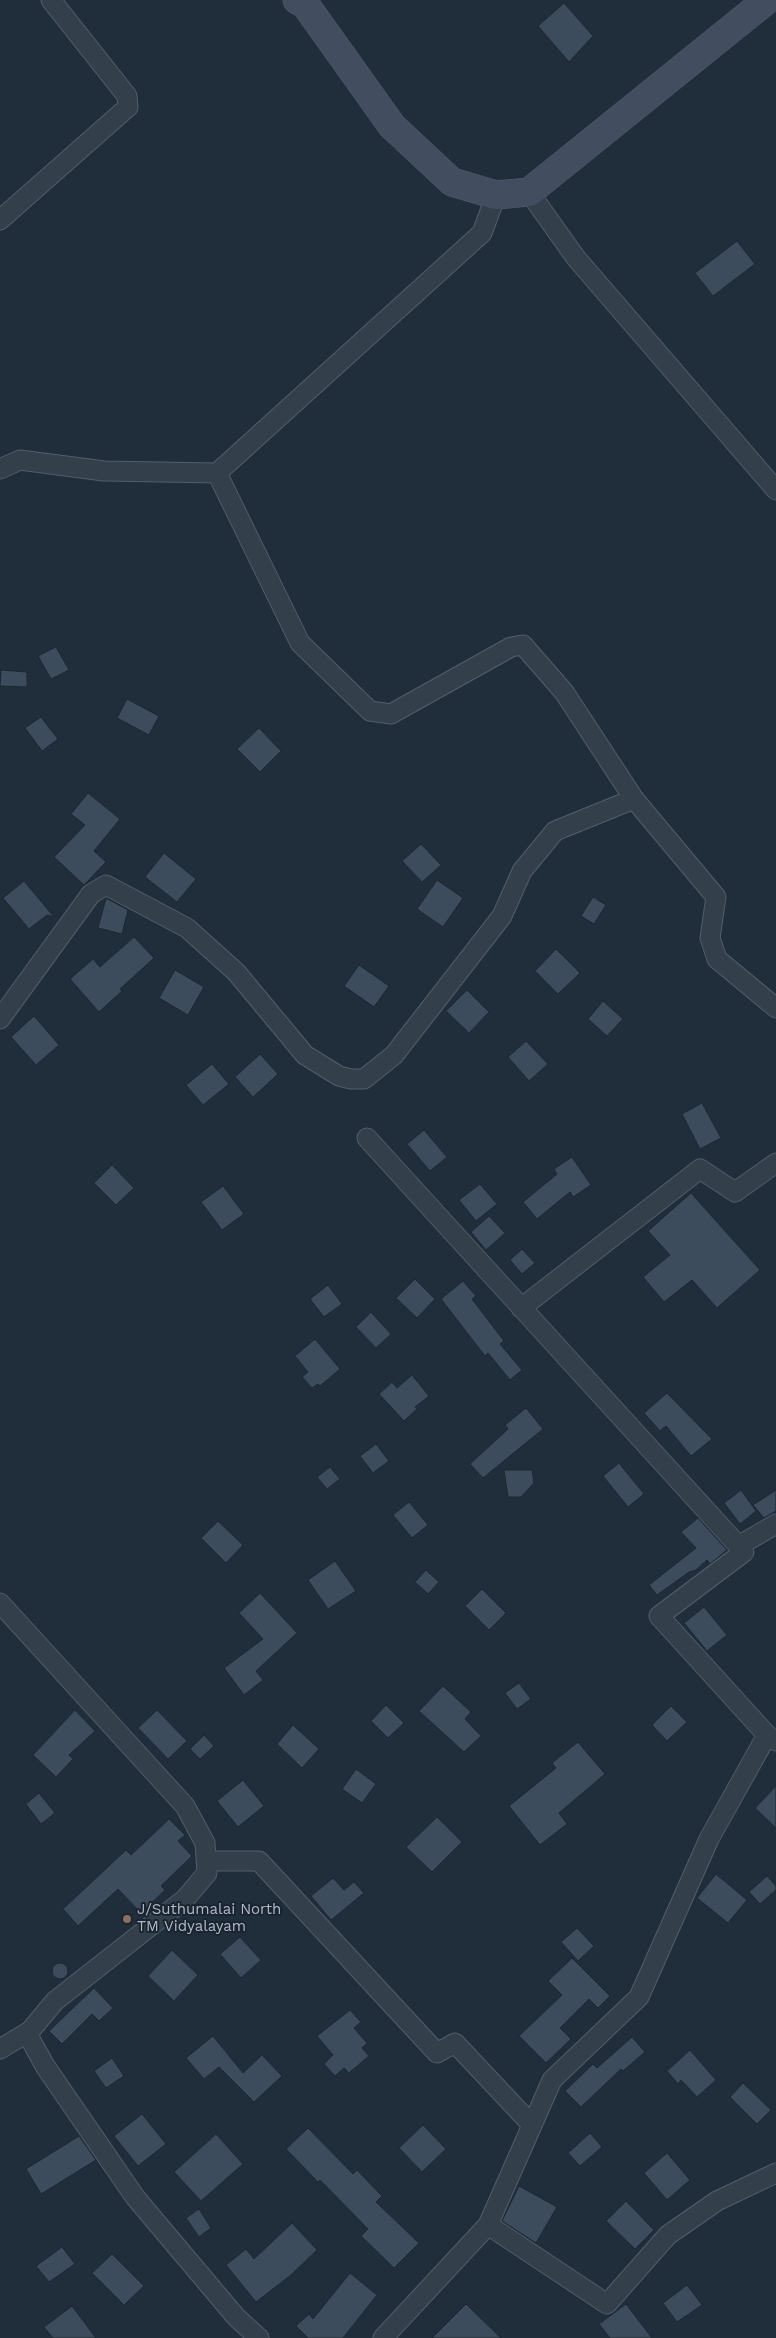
<!DOCTYPE html>
<style>
body{margin:0}
canvas{display:block;background:#202e3c}
</style>
<canvas width="776" height="2338"></canvas>
<script>
const c = document.querySelector('canvas').getContext('2d');
c.lineJoin = 'round';
function fillPath(path, color) { c.fillStyle = color; c.fill(path, 'evenodd'); }
const toPath = rows => new Path2D(rows.map(r => 'M' + r).join(''));
function strokePath(path, color, width, dash) { c.strokeStyle = color; c.lineWidth = width; c.lineCap = dash ? 'butt' : 'round'; c.setLineDash(dash || []); c.stroke(path); }
function write(font, color, halo, rows, align = 'center') {
  c.font = font + ' "Work Sans",sans-serif'; c.lineWidth = 4; c.setLineDash([]); c.textBaseline = 'middle'; c.strokeStyle = halo; c.fillStyle = color; for (const [text, x, y, turn = 0] of rows) {
    c.save(); c.translate(x, y); c.rotate((+turn || 0) * Math.PI / 180); c.textAlign = isNaN(turn) ? turn : align; if (halo) c.strokeText(text, 0, 0); c.fillText(text, 0, 0); c.restore();
  }
}
const building = toPath([
 [564,3,593,36,569,62,538,26,564,3],
 [737,241,755,264,713,296,695,273,737,241],
 [56,647,69,670,51,679,38,656,56,647],
 [1,670,27,672,27,687,0,686,1,670],
 [127,699,159,716,149,735,117,718,127,699],
 [41,717,58,739,42,751,25,728,41,717],
 [259,728,281,751,260,772,237,749,259,728],
 [88,793,120,819,94,851,106,862,84,885,54,857,85,825,71,814,88,793],
 [421,844,441,865,422,882,402,861,421,844],
 [164,853,196,879,177,902,145,877,164,853],
 [437,880,463,898,443,927,417,909,437,880],
 [24,881,54,917,47,915,29,929,3,898,24,881],
 [593,897,606,905,594,924,581,916,593,897],
 [106,898,128,910,122,934,98,928,106,898],
 [134,937,154,958,120,989,122,991,99,1012,70,979,93,959,100,967,134,937],
 [556,949,580,973,558,994,535,971,556,949],
 [359,965,389,986,374,1007,344,986,359,965],
 [175,970,204,987,188,1015,159,998,175,970],
 [467,990,489,1012,469,1033,446,1011,467,990],
 [603,1001,623,1019,607,1036,588,1019,603,1001],
 [34,1016,59,1045,36,1065,11,1037,34,1016],
 [526,1041,548,1064,529,1081,508,1057,526,1041],
 [260,1054,278,1074,253,1097,235,1077,260,1054],
 [212,1064,229,1084,203,1105,186,1085,212,1064],
 [702,1103,721,1138,700,1149,682,1114,702,1103],
 [424,1130,447,1157,430,1171,407,1144,424,1130],
 [572,1157,591,1185,573,1197,570,1192,537,1219,523,1202,557,1174,554,1169,572,1157],
 [112,1165,134,1188,116,1205,94,1183,112,1165],
 [480,1184,497,1204,476,1221,459,1200,480,1184],
 [223,1186,244,1214,222,1230,201,1202,223,1186],
 [691,1193,760,1270,717,1308,692,1280,664,1302,643,1277,670,1255,648,1231,691,1193],
 [489,1216,505,1233,486,1250,471,1232,489,1216],
 [522,1249,535,1263,522,1274,510,1260,522,1249],
 [415,1279,435,1299,417,1318,396,1298,415,1279],
 [463,1281,476,1296,472,1299,504,1341,500,1344,522,1370,510,1380,488,1353,485,1356,441,1299,463,1281],
 [328,1285,342,1304,324,1317,310,1299,328,1285],
 [371,1312,391,1334,376,1348,356,1327,371,1312],
 [315,1339,340,1369,320,1386,318,1384,312,1388,302,1377,308,1372,295,1356,315,1339],
 [412,1375,429,1396,415,1407,417,1409,404,1421,379,1394,392,1382,397,1388,412,1375],
 [667,1393,712,1439,691,1456,666,1426,660,1431,644,1413,667,1393],
 [526,1408,543,1429,483,1478,470,1464,508,1429,505,1425,526,1408],
 [376,1444,389,1461,373,1473,360,1456,376,1444],
 [619,1463,644,1494,628,1507,603,1476,619,1463],
 [330,1467,340,1479,327,1489,317,1477,330,1467],
 [504,1470,532,1470,534,1483,521,1497,508,1497,504,1470],
 [741,1490,756,1511,740,1524,724,1503,741,1490],
 [776,1490,776,1511,764,1518,753,1505,776,1490],
 [409,1502,428,1525,412,1538,393,1515,409,1502],
 [698,1518,727,1550,710,1564,707,1560,696,1570,689,1572,657,1595,649,1585,696,1548,681,1532,698,1518],
 [218,1521,243,1545,226,1563,201,1538,218,1521],
 [335,1561,356,1591,328,1609,308,1580,335,1561],
 [426,1570,439,1582,428,1594,415,1582,426,1570],
 [482,1589,506,1613,489,1630,465,1606,482,1589],
 [260,1593,297,1633,256,1671,263,1680,244,1695,224,1668,263,1639,239,1613,260,1593],
 [704,1607,727,1635,707,1651,684,1623,704,1607],
 [519,1683,531,1699,517,1709,505,1693,519,1683],
 [443,1686,471,1712,465,1719,481,1736,464,1752,419,1711,443,1686],
 [386,1705,404,1723,388,1738,371,1721,386,1705],
 [671,1706,687,1722,667,1741,652,1725,671,1706],
 [75,1710,95,1731,69,1755,73,1759,56,1777,33,1755,75,1710],
 [157,1710,187,1741,168,1759,138,1728,157,1710],
 [293,1725,319,1749,302,1768,277,1744,293,1725],
 [204,1735,214,1746,200,1759,190,1749,204,1735],
 [578,1742,605,1774,559,1813,567,1824,540,1845,509,1806,556,1768,552,1763,578,1742],
 [356,1769,376,1784,362,1803,342,1789,356,1769],
 [243,1780,264,1806,238,1827,217,1801,243,1780],
 [776,1786,776,1828,755,1808,776,1786],
 [39,1793,55,1813,41,1824,26,1804,39,1793],
 [437,1817,462,1842,432,1872,406,1847,437,1817],
 [169,1819,185,1835,178,1841,192,1856,161,1886,165,1890,141,1913,118,1889,78,1926,63,1909,126,1850,131,1855,169,1819],
 [716,1874,747,1900,728,1923,697,1898,716,1874],
 [767,1876,776,1886,776,1890,760,1904,749,1892,767,1876],
 [333,1878,344,1890,354,1882,364,1893,331,1920,311,1896,333,1878],
 [577,1928,594,1946,578,1961,561,1942,577,1928],
 [240,1937,261,1960,241,1978,220,1954,240,1937],
 [172,1950,198,1975,174,2001,148,1976,172,1950],
 [572,1958,610,1996,598,2008,589,1999,560,2028,571,2039,546,2063,519,2036,562,1995,548,1981,572,1958],
 '52 1971a8 8 0 1 1 16 0a8 8 0 1 1-16 0Z',
 [94,1988,113,2008,99,2021,92,2014,62,2044,49,2031,94,1988],
 [350,2010,361,2022,354,2028,367,2043,362,2048,369,2056,349,2073,344,2068,335,2076,324,2064,333,2055,317,2036,350,2010],
 [213,2036,243,2073,262,2055,282,2076,254,2102,219,2067,204,2079,186,2058,213,2036],
 [632,2037,645,2052,623,2071,621,2069,581,2107,565,2091,593,2064,597,2068,632,2037],
 [690,2050,716,2080,697,2097,681,2080,678,2084,667,2071,690,2050],
 [112,2058,124,2076,106,2088,94,2071,112,2058],
 [743,2083,771,2110,757,2124,730,2097,743,2083],
 [142,2114,166,2144,138,2166,114,2136,142,2114],
 [423,2125,446,2149,422,2172,399,2148,423,2125],
 [308,2128,353,2174,357,2170,382,2196,376,2202,419,2243,394,2268,361,2236,368,2229,320,2180,318,2182,286,2149,308,2128],
 [590,2133,602,2147,580,2166,568,2153,590,2133],
 [216,2134,243,2164,201,2201,174,2172,216,2134],
 [79,2136,96,2160,41,2194,26,2169,79,2136],
 [667,2153,690,2180,667,2200,644,2173,667,2153],
 [519,2186,557,2207,536,2243,502,2221,519,2186],
 [626,2201,654,2230,635,2249,606,2221,626,2201],
 [199,2209,211,2228,199,2237,186,2218,199,2209],
 [292,2223,317,2250,291,2275,256,2302,226,2265,246,2249,254,2259,292,2223],
 [62,2247,75,2264,49,2282,36,2266,62,2247],
 [112,2254,144,2286,124,2305,92,2273,112,2254],
 [350,2273,377,2295,343,2338,308,2338,296,2326,309,2314,313,2319,350,2273],
 [687,2285,702,2305,677,2322,663,2303,687,2285],
 [466,2304,501,2338,432,2338,466,2304],
 [626,2304,652,2338,610,2338,599,2324,626,2304],
 [72,2306,96,2338,53,2338,44,2327,72,2306]
]);
const street = toPath([
 [529,192,576,258,776,490],
 [496,195,482,233,217,473,300,643,370,711,391,714,511,647,523,645,564,692,634,799,716,897,710,938,717,959,776,1008],
 [0,220,128,107,127,96,51,0],
 [0,469,20,460,104,471,217,473],
 [0,1019,91,894,106,885,187,928,236,972,305,1055,339,1076,351,1079,364,1079,394,1055,502,916,522,871,555,831,634,799],
 [367,1138,744,1552,659,1616,767,1735,776,1741],
 [521,1308,700,1169,735,1192,776,1163],
 [738,1546,776,1524],
 [0,1603,185,1806,205,1843,207,1873,185,1899,55,2001,30,2031,29,2037,45,2066,135,2197,236,2317,259,2338],
 [206,1861,259,1861,437,2053,455,2043,532,2125],
 [0,2049,30,2031],
 [488,2225,607,2304,668,2235,717,2201,776,2173],
 [383,2338,488,2225,552,2080,639,1997,709,1839,767,1735]
]);
const secondary = toPath([
 [297,0,305,4,392,126,452,182,496,195,529,192,767,0]
]);
const markers = [
 [127,1919,5,"#8d6e63"]
];
const poiNames = [
 ["J/Suthumalai North",137,1910],
 ["TM Vidyalayam",137,1927]
];
fillPath(building, '#3c4c5c');
strokePath(building, '#1c2633', 1);
strokePath(street, '#525d6a', 21);
strokePath(secondary, '#525d6a', 29);
strokePath(street, '#343f4c', 19);
strokePath(secondary, '#424e60', 28);
for (const [x, y, r, color] of markers) { const dot = new Path2D(); dot.arc(x, y, r, 0, 2 * Math.PI); c.fillStyle = color; c.fill(dot); strokePath(dot, '#1a2431', 2); }
write('15px', '#afbac8', '#1a2431', poiNames, 'left');
</script>
